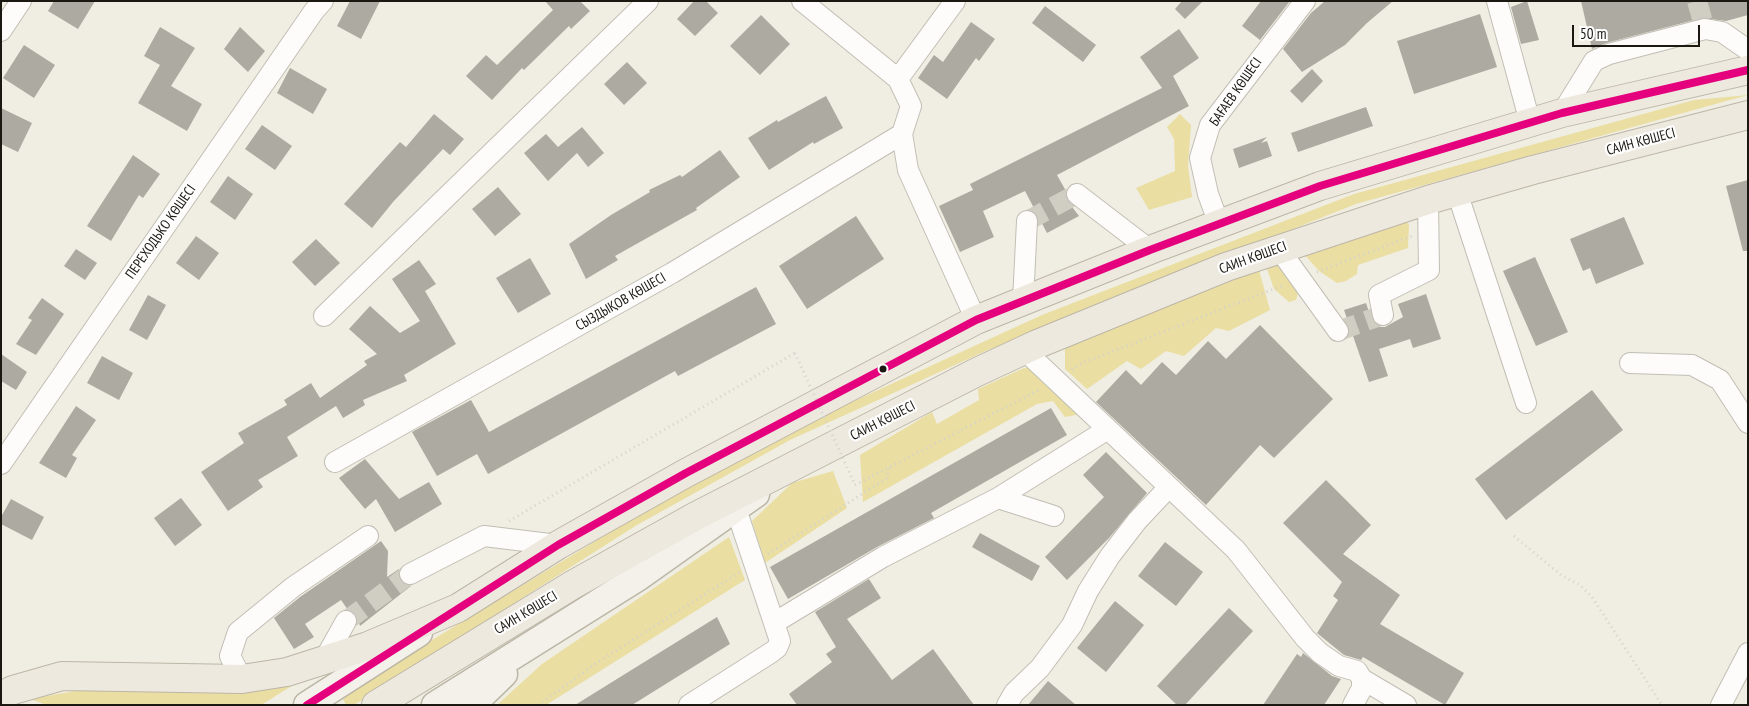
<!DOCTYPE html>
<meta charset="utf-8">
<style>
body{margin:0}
#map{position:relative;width:1749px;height:706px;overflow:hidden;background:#f0eee2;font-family:"PT Sans Narrow",sans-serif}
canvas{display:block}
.frame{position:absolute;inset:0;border:2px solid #1a1811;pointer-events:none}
.scale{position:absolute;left:1572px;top:25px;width:128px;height:22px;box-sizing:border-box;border:2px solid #1a1811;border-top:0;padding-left:6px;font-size:15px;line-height:18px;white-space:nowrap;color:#1a1811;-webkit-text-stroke:4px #fefefe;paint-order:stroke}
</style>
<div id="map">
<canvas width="1749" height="706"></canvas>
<div class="frame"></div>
<div class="scale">50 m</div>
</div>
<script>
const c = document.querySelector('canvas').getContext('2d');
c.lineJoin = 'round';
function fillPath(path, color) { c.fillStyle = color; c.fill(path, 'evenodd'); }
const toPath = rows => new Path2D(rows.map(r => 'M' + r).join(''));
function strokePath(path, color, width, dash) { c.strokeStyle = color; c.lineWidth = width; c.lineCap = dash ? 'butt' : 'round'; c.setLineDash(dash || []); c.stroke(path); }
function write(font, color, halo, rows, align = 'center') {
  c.font = font + ' "PT Sans Narrow",sans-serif'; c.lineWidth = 4.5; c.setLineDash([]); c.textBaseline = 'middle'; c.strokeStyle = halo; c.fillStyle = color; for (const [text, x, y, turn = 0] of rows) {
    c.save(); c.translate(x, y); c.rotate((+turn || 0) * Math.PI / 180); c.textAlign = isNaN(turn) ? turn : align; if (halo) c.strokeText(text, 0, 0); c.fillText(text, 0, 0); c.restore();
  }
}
const green = toPath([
 [1748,95,1356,204,988,350,790,440,637,525,354,705,346,705,341,695,632,519,784,433,1042,315,1354,194,1694,100],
 [1180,114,1191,125,1188,166,1192,197,1149,210,1136,188,1175,171,1174,139,1167,127],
 [1404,220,1409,224,1408,248,1358,265,1357,274,1346,281,1337,283,1319,271,1303,253],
 [1274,264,1284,266,1299,290,1296,300,1289,302,1274,289,1267,269],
 [1259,270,1270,310,1229,331,1216,328,1184,356,1166,351,1141,369,1127,361,1087,389,1065,369,1065,345],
 [1035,367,1081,414,1065,417,1053,401,1037,404,863,502,860,455,932,412,937,424,979,400,978,389,1024,368],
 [833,471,847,508,765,563,752,521,792,483],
 [729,537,745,580,546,705,497,705,542,664],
 [311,674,261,705,47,705,30,699,75,691,237,691]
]);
const building = toPath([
 [54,1,95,1,78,29,48,11],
 [350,1,380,1,361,39,337,26],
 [545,1,580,1,590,11,571,29,569,26,524,70,522,68,492,100,466,76,486,55,497,65,553,10],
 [694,1,706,1,718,13,695,36,677,19],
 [1182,1,1203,1,1185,19,1175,9],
 [1261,1,1290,1,1260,40,1242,26],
 [1325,1,1393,1,1367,23,1345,45,1302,72,1283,49,1311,13],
 [1527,1,1539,40,1521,44,1511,7],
 [1581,1,1748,1,1748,15,1726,21,1702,18,1606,43,1592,49],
 [1045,6,1096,45,1083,62,1032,23],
 [1480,14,1497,67,1414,94,1397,41],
 [761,15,790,44,760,75,730,46],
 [971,22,995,39,979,61,976,58,947,99,918,78,934,55,943,62],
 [160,27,195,48,171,86,202,104,187,131,138,103,160,65,144,56],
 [240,27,265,51,248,72,224,49],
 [1179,29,1199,58,1173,76,1189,106,1057,175,1066,191,1066,199,1079,216,1047,233,1025,191,983,211,994,237,960,252,939,206,973,190,970,184,1162,88,1140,57],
 [24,45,55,65,34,98,3,78],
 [627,62,647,83,624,105,604,84],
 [290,68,327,89,313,114,277,93],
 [1312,69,1323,81,1302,103,1290,91],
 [826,96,843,128,814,144,813,142,769,170,748,138,777,120,778,122],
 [1366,107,1373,126,1298,152,1291,133],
 [1,108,32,123,18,152,1,144],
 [434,114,464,139,450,155,443,149,393,202,372,228,344,204,400,142,406,147],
 [262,125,292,146,275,170,245,149],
 [582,127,604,153,588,167,577,153,548,181,524,153,546,134,558,147],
 [1267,137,1261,143,1267,141,1272,156,1239,168,1233,149],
 [720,150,740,177,696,208,697,210,615,256,618,260,586,279,569,244,611,215,650,192,649,190,680,175,682,177],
 [133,155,160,174,143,198,139,195,111,241,87,226],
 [228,176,253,194,235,220,210,202],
 [1748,180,1748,251,1743,251,1726,186],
 [498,187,521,214,495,236,472,209],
 [856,216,884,259,807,309,779,266],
 [1624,217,1644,264,1596,284,1590,268,1583,271,1570,239],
 [196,236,219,253,199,280,176,263],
 [316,239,340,263,315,286,292,262],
 [76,249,97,263,85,280,64,266],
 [1535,257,1568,332,1536,346,1503,271],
 [530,258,551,294,518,313,496,278],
 [419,260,436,284,425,291,456,344,404,375,407,381,363,400,365,405,343,418,336,406,287,437,298,456,258,480,263,487,228,511,201,472,244,443,238,433,287,405,284,400,311,383,320,398,367,365,364,361,377,354,349,329,370,306,400,333,420,321,392,279],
 [756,287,776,324,678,376,675,371,488,474,477,454,437,476,412,432,471,400,489,432],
 [1426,294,1441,339,1413,348,1410,339,1379,349,1388,376,1369,382,1344,310,1366,303,1374,327,1385,327,1403,317,1398,304],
 [148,295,166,305,147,340,129,330],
 [42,298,64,314,36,355,16,344,32,320,28,318],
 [1260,325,1333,399,1274,458,1260,445,1206,505,1096,402,1126,370,1141,385,1162,362,1176,375,1208,341,1226,359],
 [1,354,27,372,16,390,1,381],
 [102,356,133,373,119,400,87,383],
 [1592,390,1623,430,1506,520,1475,479],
 [76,406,96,420,72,455,77,458,66,478,39,463],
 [1051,408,1067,435,931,513,934,518,877,547,788,599,770,567],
 [1106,452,1147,493,1109,538,1067,580,1045,557,1104,497,1083,475],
 [365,459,399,499,429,482,442,504,395,532,376,499,365,509,339,478],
 [1326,480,1371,525,1343,554,1400,595,1380,624,1464,673,1445,705,1363,657,1361,660,1344,655,1317,633,1338,600,1333,596,1342,582,1283,523],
 [181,498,202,525,175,546,154,518],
 [11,499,44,517,32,540,1,524,1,517],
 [980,533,1040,566,1032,581,972,547],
 [381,541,388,551,387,577,399,569,400,580,411,586,360,626,356,615,348,610,341,600,305,624,314,637,294,649,274,618,300,597],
 [1165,542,1203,572,1176,606,1138,576],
 [869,579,881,598,847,619,892,680,933,649,974,705,797,705,789,694,832,662,826,654,836,647,815,612],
 [1115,601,1144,625,1106,672,1077,648],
 [1229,608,1253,631,1185,705,1177,705,1157,686],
 [717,617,730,644,632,705,575,705],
 [1303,653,1332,676,1341,679,1324,705,1263,705,1297,654,1301,657],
 [1048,681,1076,705,1028,705]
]);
const minorTunnel = toPath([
 [1697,1,1705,29],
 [1027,221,1077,194],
 [1338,331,1383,315],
 [346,621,410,574]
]);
const path = toPath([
 [1317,272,1412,236],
 [1072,370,1080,364,1284,285],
 [855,485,1041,389],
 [509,521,795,353],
 [1514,536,1561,575,1580,585,1592,597,1662,705],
 [768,554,887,478,890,466],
 [538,705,598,662,740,572]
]);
const minor = toPath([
 [802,1,898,79,911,106,902,134,908,170,976,320],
 [1497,1,1530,122],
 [1,31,21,1],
 [898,79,955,1],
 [1562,113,1594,61,1609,54,1705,29,1722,32,1748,50],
 [1457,192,1526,403],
 [1077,194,1150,250],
 [1219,224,1208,194,1200,158,1210,125,1305,1],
 [1279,249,1338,331],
 [1023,301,1027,221],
 [1383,315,1379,295,1429,270,1428,200],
 [324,316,648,1],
 [1024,350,1236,550,1305,638,1320,653,1339,666,1357,671,1362,679,1406,705],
 [1630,363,1692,365,1720,380,1748,423],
 [335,462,672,273,902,134],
 [1,464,314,11,323,1],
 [998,498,1054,516],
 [410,574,484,536,558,545],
 [774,623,883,557,998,498,1108,429],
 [323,662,346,621],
 [242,679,230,656,238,632,293,587,368,536],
 [689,705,772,652,777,648,780,641,736,509],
 [1007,705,1014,693,1040,668,1072,625,1088,591,1110,556,1137,521,1169,487],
 [1353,705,1362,688,1362,679],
 [1721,705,1748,653]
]);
const major = toPath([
 [307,705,419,633],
 [435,705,639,577,756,494],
 [472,705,504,674]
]);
const highway = toPath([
 [1,696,13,690,62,676,242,679,287,672,368,646,458,608,558,545,686,473,976,320,1150,250,1320,186,1562,113,1748,70],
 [376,705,574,584,696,516,977,372,1035,345,1226,267,1428,200,1533,170,1748,115]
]);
const pathBridge = toPath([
 [795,353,855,485]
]);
const bus1 = toPath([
 [307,705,558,545,686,473,976,320,1150,250,1320,186,1562,113,1748,70]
]);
const markers = [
 [883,369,4.5,"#1a1811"]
];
const streetNames = [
 ["БАҒАЕВ КӨШЕСІ",1236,92,-55],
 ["САИН КӨШЕСІ",1641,142,-15],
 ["ПЕРЕХОДЬКО КӨШЕСІ",161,232,-55],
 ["САИН КӨШЕСІ",1253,258,-20],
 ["СЫЗДЫҚОВ КӨШЕСІ",621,302,-30],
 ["САИН КӨШЕСІ",883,421,-27],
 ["САИН КӨШЕСІ",526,613,-31]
];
fillPath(green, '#eadea2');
fillPath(building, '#acaaa1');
strokePath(minorTunnel, '#d0cec3', 20, [20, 10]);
strokePath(minor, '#c0bfb5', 22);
strokePath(major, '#bcb6a7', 29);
strokePath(highway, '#bcb6a7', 30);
strokePath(path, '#d3d2ce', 3, [1, 4]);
strokePath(minor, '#fdfcfb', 20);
strokePath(major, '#f4f1ea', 26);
strokePath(highway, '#eee9df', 28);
strokePath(pathBridge, '#d3d2ce', 3, [1, 4]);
strokePath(bus1, '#e5007d', 8);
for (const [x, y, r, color] of markers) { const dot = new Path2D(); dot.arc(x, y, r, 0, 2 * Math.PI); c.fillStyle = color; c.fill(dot); strokePath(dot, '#fefefe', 2); }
write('14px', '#1a1811', '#fefefe', streetNames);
</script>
